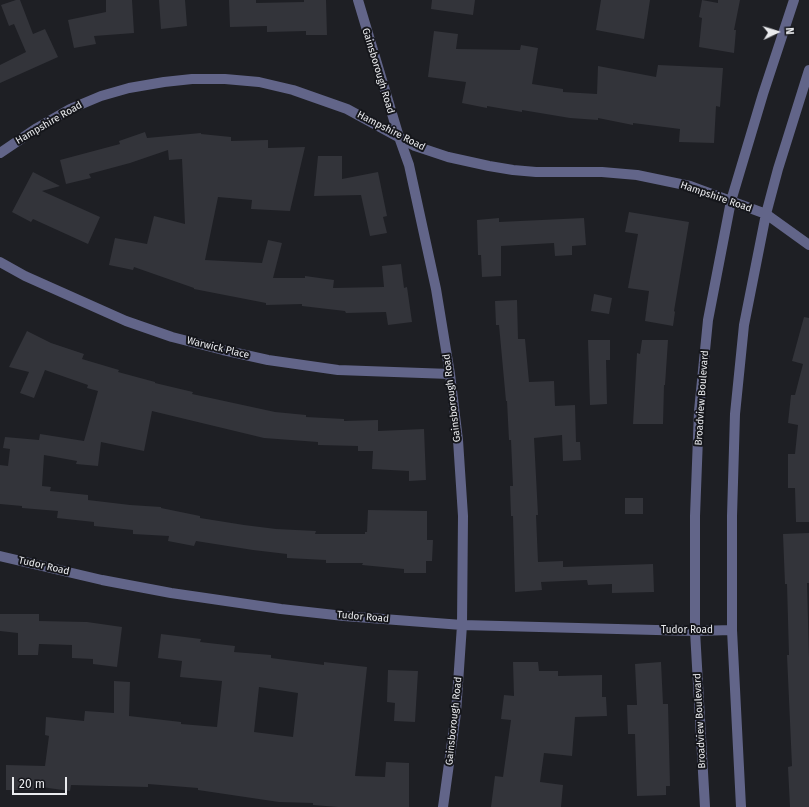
<!DOCTYPE html>
<style>
body{margin:0}
#map{position:relative;width:809px;height:807px;overflow:hidden;background:#1e1f24;font-family:"Fira Sans",sans-serif}
canvas{display:block}
.north{position:absolute;left:757px;top:12px;width:40px;height:40px;-webkit-text-stroke:3px #15161b;paint-order:stroke;rotate:86deg;font-size:11px;font-weight:700;line-height:16px;text-align:center;color:#eaebee}
.north::after{content:'';display:block;margin:auto;width:14px;height:18px;background:#eaebee;clip-path:polygon(50% 0,100% 100%,50% 72%,0 100%)}
.scale{position:absolute;left:12px;top:777px;width:55px;height:18px;box-sizing:border-box;border:2px solid #eaebee;border-top:0;padding-left:5px;font-size:12px;line-height:14px;white-space:nowrap;color:#eaebee;-webkit-text-stroke:3px #15161b;paint-order:stroke}
</style>
<div id="map">
<canvas width="809" height="807"></canvas>
<div class="north">N</div>
<div class="scale">20 m</div>
</div>
<script>
const c = document.querySelector('canvas').getContext('2d');
c.lineJoin = 'round';
function fillPath(path, color) { c.fillStyle = color; c.fill(path, 'evenodd'); }
const toPath = rows => new Path2D(rows.map(r => 'M' + r).join(''));
function strokePath(path, color, width, dash) { c.strokeStyle = color; c.lineWidth = width; c.lineCap = dash ? 'butt' : 'round'; c.setLineDash(dash || []); c.stroke(path); }
function write(font, color, halo, rows, align = 'center') {
  c.font = font + ' "Fira Sans",sans-serif'; c.lineWidth = 4; c.setLineDash([]); c.textBaseline = 'middle'; c.strokeStyle = halo; c.fillStyle = color; for (const [text, x, y, turn = 0] of rows) {
    c.save(); c.translate(x, y); c.rotate((+turn || 0) * Math.PI / 180); c.textAlign = isNaN(turn) ? turn : align; if (halo) c.strokeText(text, 0, 0); c.fillText(text, 0, 0); c.restore();
  }
}
const building = toPath([
 [16,0,20,0,33,34,45,29,58,57,0,83,0,65,26,52,14,24,9,26,1,5],
 [106,0,132,0,134,33,94,36,96,44,74,48,68,20,106,12],
 [159,0,185,0,187,26,161,29],
 [229,0,256,0,256,3,304,2,304,0,326,0,327,35,306,35,306,31,267,32,267,26,230,27],
 [432,0,475,0,473,15,431,9],
 [601,0,650,0,644,39,596,30],
 [702,0,718,3,718,0,740,0,734,30,736,30,734,53,699,47,702,18,699,17],
 [434,31,458,34,456,49,520,50,521,45,538,48,532,84,563,89,563,92,597,94,598,66,656,77,658,65,723,68,720,107,716,106,714,143,679,142,680,129,633,123,633,125,598,118,598,120,570,118,522,110,522,112,487,106,487,108,462,103,466,82,428,77],
 [145,132,147,138,201,133,201,134,231,137,231,141,268,140,268,148,305,147,290,211,251,209,252,200,218,197,205,260,262,263,268,240,282,243,273,278,305,278,305,276,334,280,333,288,384,287,382,266,401,264,404,288,407,287,412,322,388,325,386,312,346,313,345,311,302,306,302,304,266,305,266,303,194,289,194,288,134,267,133,270,109,265,115,238,147,244,154,216,185,224,182,159,169,160,168,150,130,163,89,174,91,178,66,184,60,160,120,144,119,141],
 [318,156,342,156,342,179,378,172,387,216,383,217,387,233,370,236,361,195,314,196],
 [33,172,60,186,42,191,100,217,88,244,33,219,31,222,12,212],
 [629,212,689,222,674,311,675,312,673,326,645,321,649,291,628,288,638,234,625,232],
 [499,218,499,222,584,218,586,245,572,246,572,255,555,256,554,243,501,246,501,276,482,277,481,255,478,255,477,220],
 [594,294,612,298,609,314,591,311],
 [517,300,518,339,525,339,529,382,554,381,555,406,575,405,576,442,580,442,581,460,563,461,562,435,534,438,538,515,536,515,538,562,563,561,563,567,653,564,654,592,612,593,612,584,588,585,587,580,541,582,542,590,515,592,513,516,511,516,510,486,513,486,511,440,509,440,507,401,506,401,499,325,496,325,495,301],
 [804,317,809,318,809,522,796,522,795,488,788,488,788,454,795,454,798,425,788,423,791,395,795,395,803,364,792,361],
 [27,331,51,343,84,354,82,359,119,370,118,372,155,382,155,383,193,392,192,394,275,412,306,415,306,417,344,419,344,421,378,420,378,431,424,429,426,480,409,481,409,471,372,469,373,451,358,451,358,446,318,445,318,442,264,438,152,411,144,451,101,442,98,466,76,464,77,461,44,455,42,486,51,487,50,491,88,495,88,500,130,505,161,507,161,508,200,516,200,518,244,525,276,529,316,531,315,534,365,534,365,532,367,532,368,510,427,511,427,540,433,540,432,561,426,561,426,573,404,573,404,569,362,565,363,563,326,563,326,560,287,558,287,554,253,550,196,541,194,546,168,541,169,536,133,534,133,530,94,526,94,522,57,518,58,511,22,508,22,506,0,504,0,465,8,466,10,449,3,448,5,437,39,440,40,434,84,441,98,391,87,388,88,385,45,370,34,398,20,393,29,372,9,367],
 [588,340,610,340,610,360,606,360,607,404,590,405],
 [642,340,668,340,665,385,664,385,663,424,633,424,637,353,640,354],
 [625,498,643,498,643,514,625,514],
 [809,533,809,583,807,583,809,657,809,807,790,807,788,767,792,766,787,655,789,655,787,584,785,584,783,534],
 [0,614,39,614,39,621,87,622,122,627,117,667,93,664,93,659,72,658,72,645,39,644,38,655,18,655,18,633,0,631],
 [161,634,201,639,200,642,235,646,234,652,271,655,271,658,324,665,324,662,367,667,355,776,385,777,386,762,409,763,409,807,338,807,313,805,313,803,279,802,198,790,198,788,148,784,148,787,71,785,70,791,34,786,34,790,6,790,6,765,45,766,49,736,45,735,46,717,84,721,85,711,114,713,114,681,130,682,129,716,181,722,181,724,217,727,222,681,180,677,182,661,158,658],
 [259,687,298,693,293,737,254,732],
 [513,662,538,662,539,671,558,671,558,676,602,675,602,697,606,697,607,716,575,717,572,756,544,753,540,782,563,785,561,807,491,807,495,776,503,777,511,720,501,719,504,695,514,696],
 [661,662,663,704,668,704,670,786,666,786,666,795,637,796,635,734,628,734,627,705,637,705,635,664],
 [388,670,418,671,415,722,394,721,395,703,387,702]
]);
const street = toPath([
 [358,0,399,137,409,165,436,289,450,374,458,440,463,516,462,625,456,713,443,807],
 [0,153,37,128,70,109,101,96,129,88,164,82,192,79,225,79,259,82,293,90,347,109,415,146,448,157,489,166,513,170,536,172,602,172,637,175,690,186,766,214,809,245],
 [0,262,25,276,126,321,172,337,223,350,268,360,338,370,450,374],
 [0,556,102,580,171,593,281,609,344,616,462,625,695,631,732,630],
 [705,807,695,631,695,516,699,411,708,320,731,201,763,94,794,0],
 [741,807,732,630,732,516,735,414,744,325,766,214,778,169,809,70]
]);
const streetNames = [
 ["Gainsborough Road",378,71,73],
 ["Hampshire Road",49,123,-30],
 ["Hampshire Road",391,131,27],
 ["Hampshire Road",716,197,19],
 ["Warwick Place",218,348,14],
 ["Gainsborough Road",452,398,-97],
 ["Broadview Boulevard",702,398,-86],
 ["Tudor Road",44,566,13],
 ["Tudor Road",363,617,5],
 ["Tudor Road",687,630],
 ["Gainsborough Road",454,721,-84],
 ["Broadview Boulevard",700,721,-93]
];
fillPath(building, '#33343a');
strokePath(street, '#626589', 10);
write('10px', '#eaebee', '#15161b', streetNames);
</script>
